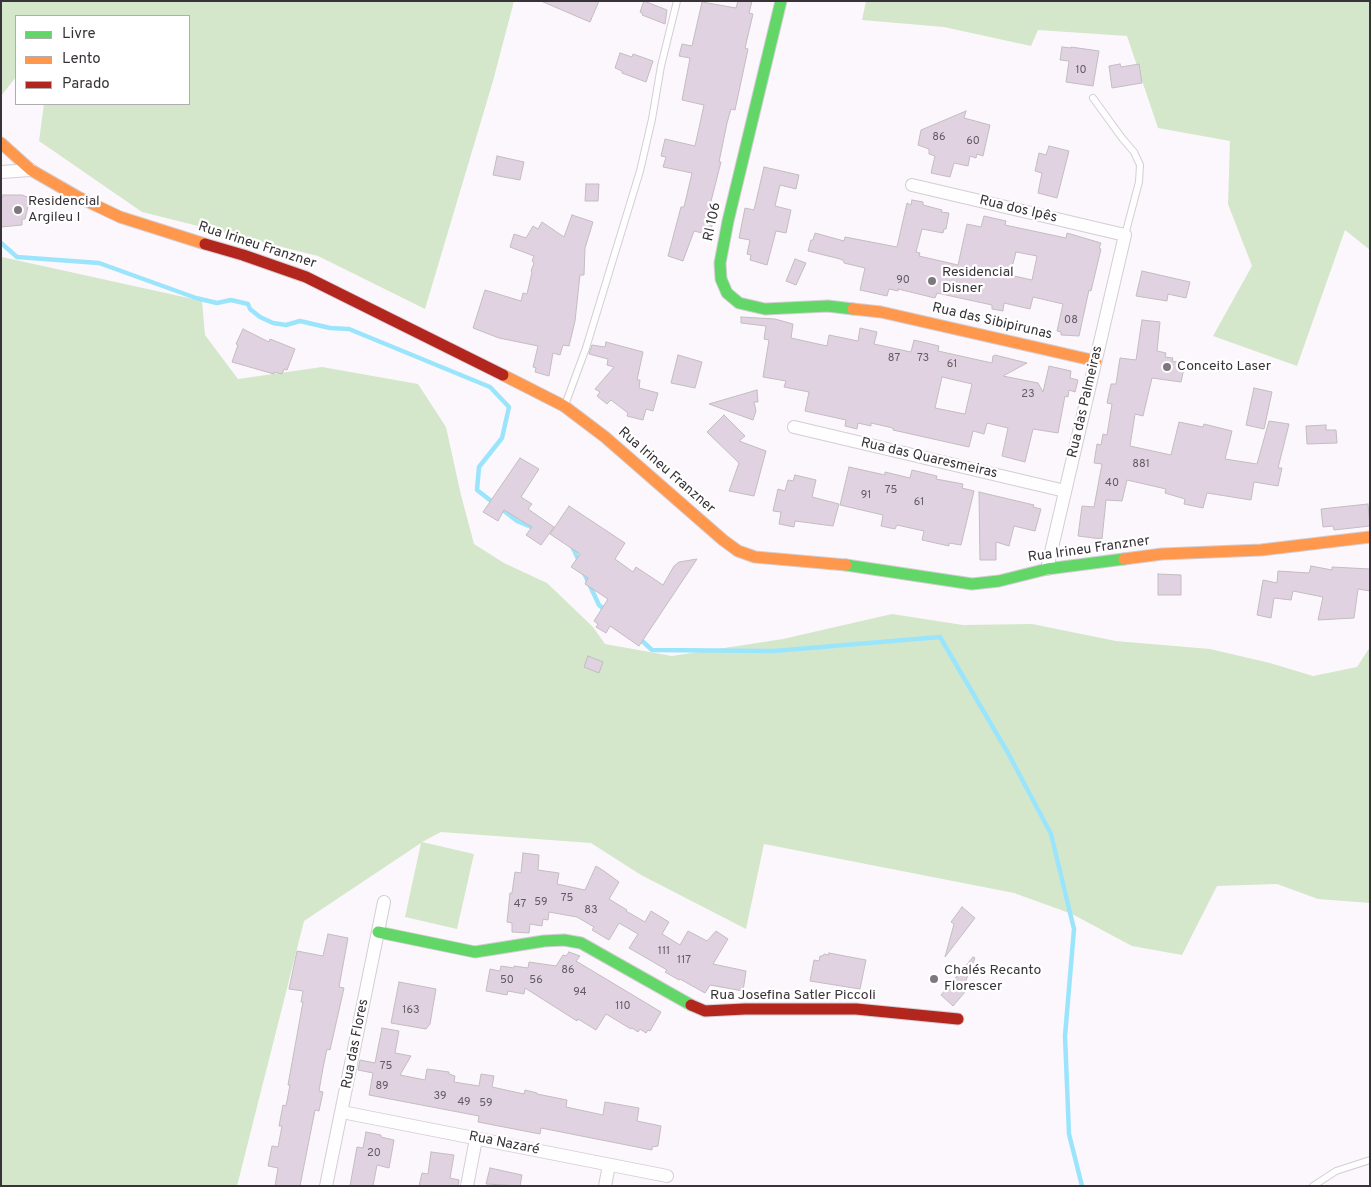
<!DOCTYPE html>
<meta charset="utf-8">
<style>
body{margin:0}
#map{position:relative;width:1371px;height:1187px;overflow:hidden;background:#fcf7fc;font-family:Overpass,sans-serif}
canvas{display:block}
.frame{position:absolute;inset:0;border:2px solid #383338;pointer-events:none}
.legend{position:absolute;left:15px;top:15px;width:175px;height:90px;box-sizing:border-box;background:#fff;border:1px solid #afadaf;margin:0;padding:6px 9px;list-style:none;font-size:15px;color:#383338}
.legend li{display:flex;align-items:center;gap:10px;height:25px}
.legend b{width:25px;border:1px solid #afadaf}
</style>
<div id="map">
<canvas width="1371" height="1187"></canvas>
<div class="frame"></div>
<ul class="legend">
<li><b style="height:6px;background:#63d668"></b>Livre</li>
<li><b style="height:6px;background:#ff974d"></b>Lento</li>
<li><b style="height:6px;background:#b3261e"></b>Parado</li>
</ul>
</div>
<script>
const c = document.querySelector('canvas').getContext('2d');
c.lineJoin = 'round';
function fillPath(path, color) { c.fillStyle = color; c.fill(path, 'evenodd'); }
const toPath = rows => new Path2D(rows.map(r => 'M' + r).join(''));
function strokePath(path, color, width, dash) { c.strokeStyle = color; c.lineWidth = width; c.lineCap = dash ? 'butt' : 'round'; c.setLineDash(dash || []); c.stroke(path); }
function write(font, color, halo, rows, align = 'center') {
  c.font = font + ' Overpass,sans-serif'; c.lineWidth = 4.5; c.setLineDash([]); c.textBaseline = 'middle'; c.strokeStyle = halo; c.fillStyle = color; for (const [text, x, y, turn = 0] of rows) {
    c.save(); c.translate(x, y); c.rotate((+turn || 0) * Math.PI / 180); c.textAlign = isNaN(turn) ? turn : align; if (halo) c.strokeText(text, 0, 0); c.fillText(text, 0, 0); c.restore();
  }
}
const green = toPath([
 [1,1,514,1,493,81,425,309,318,256,142,212,39,141,44,104,189,104,189,16,16,16,16,72,15,74,16,77,1,96],
 [866,1,1370,1,1370,250,1345,230,1297,366,1213,336,1252,266,1228,204,1230,141,1158,128,1127,36,1038,30,1031,46,944,27,862,20],
 [2,257,202,301,205,335,238,379,322,367,418,384,446,427,461,495,474,544,504,563,547,583,593,627,605,644,672,656,783,639,892,614,963,625,1032,624,1116,641,1210,649,1270,663,1313,676,1357,667,1370,647,1370,903,1318,899,1277,884,1217,886,1182,955,1132,946,1072,914,1014,893,764,844,746,929,641,875,591,843,441,832,422,842,474,854,457,929,405,917,421,843,304,921,237,1186,1,1186]
]);
const stream = toPath([
 [1,243,17,257,99,263,196,298,217,303,231,300,248,304,250,309,260,317,273,323,286,325,300,321,330,328,349,329,490,387,509,407,502,438,479,467,477,490,517,521,536,529],
 [572,546,579,561],
 [584,573,599,605,606,611],
 [639,638,652,650,774,651,940,637,1008,753,1051,834,1074,929,1065,1036,1069,1134,1082,1186]
]);
const building = toPath([
 [541,1,599,1,590,22,541,1],
 [644,1,667,10,665,24,642,15,643,14,640,12,644,1],
 [738,1,752,1,749,13,753,14,745,48,748,49,735,110,731,109,727,123,719,162,721,162,708,213,714,215,710,235,694,231,683,261,668,256,681,207,684,207,692,173,663,167,666,157,661,156,665,139,695,146,704,105,682,100,690,58,679,56,682,44,692,46,702,2,736,8,738,1],
 [1062,47,1071,48,1071,47,1099,51,1093,86,1066,82,1069,61,1060,60,1062,47],
 [620,53,632,57,633,54,653,61,646,82,622,73,622,71,615,68,620,53],
 [1120,64,1121,67,1139,64,1142,83,1112,88,1109,66,1120,64],
 [966,111,964,118,990,125,983,156,977,154,976,158,970,156,968,166,954,163,950,177,931,173,935,156,929,154,929,149,918,145,921,130,966,111],
 [1049,146,1069,151,1057,198,1038,193,1042,173,1035,171,1039,153,1046,155,1049,146],
 [497,156,524,162,520,180,493,175,497,156],
 [764,167,799,175,796,189,780,185,775,206,791,210,786,233,776,231,767,265,750,260,751,255,747,254,750,240,739,238,745,208,754,210,764,167],
 [586,184,599,184,598,201,585,201,586,184],
 [3,195,22,195,30,198,25,219,22,219,22,225,1,227,1,198,3,197,3,195],
 [912,200,923,202,923,205,942,210,941,212,949,213,946,229,944,229,943,233,922,229,916,252,920,253,919,256,958,265,967,224,981,227,984,216,1006,221,1005,225,1066,238,1067,233,1101,243,1099,248,1101,249,1091,291,1089,290,1079,336,1061,335,1061,332,1057,331,1063,304,1033,297,1030,309,1004,303,1003,311,992,309,992,305,937,293,935,298,898,289,898,291,889,289,887,296,860,290,865,268,844,263,844,261,840,259,808,251,811,240,813,240,815,233,844,241,845,237,897,247,907,203,911,205,912,200],
 [1016,252,1037,256,1032,280,1010,275,1016,252],
 [572,215,593,222,585,248,584,275,580,275,575,321,569,346,563,345,560,355,553,353,549,376,535,372,536,368,533,367,538,346,499,338,473,328,485,290,521,301,523,293,527,294,532,272,531,271,534,263,532,261,534,256,510,247,514,234,526,238,533,226,538,229,542,222,564,237,572,215],
 [795,259,806,263,796,285,786,281,795,259],
 [1142,271,1190,282,1186,298,1168,294,1167,301,1136,296,1142,271],
 [741,317,775,319,793,324,791,338,827,346,829,335,858,341,860,328,877,332,874,344,911,352,914,340,939,346,938,351,992,363,993,356,995,355,1027,363,1003,376,1038,383,1043,392,1049,366,1071,371,1070,378,1078,380,1075,392,1069,390,1068,397,1065,396,1058,433,1033,429,1025,462,1002,456,1008,428,987,423,984,434,973,431,969,447,893,430,893,428,871,423,871,426,858,423,857,429,845,426,846,420,805,411,809,392,784,387,786,381,763,377,769,340,764,339,766,326,741,323,741,317],
 [942,377,972,384,965,414,935,408,942,377],
 [1142,320,1160,322,1157,351,1166,353,1165,357,1173,358,1172,361,1177,362,1176,366,1184,368,1181,382,1152,378,1143,416,1135,414,1130,446,1171,455,1179,422,1203,427,1204,424,1232,431,1225,459,1257,464,1269,421,1289,424,1278,468,1282,468,1278,486,1254,482,1251,500,1207,493,1203,508,1184,504,1185,499,1165,493,1166,489,1127,480,1122,501,1106,500,1102,539,1078,536,1082,506,1094,507,1102,464,1094,463,1097,444,1101,445,1103,434,1107,435,1112,404,1107,403,1111,384,1116,384,1120,358,1136,360,1142,320],
 [243,329,269,342,270,339,295,349,287,370,284,369,282,374,274,372,274,374,232,362,238,345,236,344,243,329],
 [606,342,643,352,637,380,640,380,639,388,658,393,653,411,646,409,643,420,627,416,628,413,611,400,607,404,597,396,600,392,595,389,614,367,607,365,608,359,589,354,592,345,605,347,606,342],
 [678,355,702,362,695,388,671,383,678,355],
 [1254,388,1272,392,1264,429,1246,425,1254,388],
 [757,390,758,402,754,402,756,411,753,420,709,404,757,390],
 [724,415,745,436,739,441,766,451,754,496,729,491,739,463,707,432,724,415],
 [1326,425,1326,430,1336,430,1337,443,1307,444,1306,426,1326,425],
 [520,458,539,469,521,497,532,504,528,509,554,527,541,545,526,535,532,527,504,510,498,521,483,512,520,458],
 [849,467,885,475,885,472,910,478,912,470,937,476,936,479,963,484,962,488,974,491,961,545,949,543,949,546,922,540,924,531,897,525,895,529,881,526,883,515,840,505,849,467],
 [795,475,816,480,812,497,839,504,833,526,795,521,794,527,779,524,781,512,773,511,778,489,785,491,788,480,793,481,795,475],
 [979,492,1034,505,1033,507,1041,509,1035,531,1014,526,1009,546,996,542,996,560,980,560,979,492],
 [1368,504,1370,526,1334,530,1333,526,1323,527,1321,509,1368,504],
 [569,506,625,543,615,559,633,572,636,567,663,585,674,566,679,562,697,559,639,646,610,626,606,633,596,627,598,624,594,621,608,599,585,584,588,578,571,567,580,554,550,534,569,506],
 [1311,566,1332,570,1332,567,1370,569,1370,591,1358,589,1354,618,1318,620,1323,597,1293,591,1291,600,1274,598,1271,618,1257,615,1263,580,1277,583,1278,571,1309,573,1311,566],
 [1158,574,1181,575,1181,595,1158,595,1158,574],
 [588,656,603,662,599,673,584,667,588,656],
 [523,853,539,855,538,870,559,873,557,884,585,890,596,866,604,871,619,882,609,899,627,910,626,911,645,922,651,911,669,922,662,934,680,945,688,931,707,941,716,931,728,939,713,964,746,971,743,991,710,985,705,993,680,979,679,980,665,972,667,970,629,948,638,934,619,923,609,940,592,930,594,927,577,917,549,912,548,920,543,919,542,926,530,924,529,933,512,932,512,923,507,922,510,893,512,893,515,872,521,873,523,853],
 [962,907,975,918,945,957,954,924,951,922,962,907],
 [328,934,348,938,339,987,344,988,330,1050,327,1049,323,1068,319,1091,323,1092,319,1111,315,1110,300,1186,275,1186,278,1168,268,1166,272,1146,278,1147,282,1126,279,1126,283,1105,286,1106,290,1085,288,1085,303,1002,301,1002,303,991,289,989,297,951,323,956,328,934],
 [569,952,580,956,576,961,661,1012,650,1031,648,1030,646,1033,640,1029,638,1032,632,1028,631,1029,606,1014,596,1030,578,1019,577,1021,525,988,524,994,508,991,507,995,486,991,490,969,500,971,501,966,514,968,514,966,528,968,529,962,556,966,563,955,566,956,569,952],
 [829,953,866,960,860,989,810,981,814,960,819,961,820,956,823,956,824,954,829,955,829,953],
 [973,957,975,958,962,990,965,992,953,1006,941,995,973,957],
 [399,982,436,989,430,1024,426,1029,391,1023,399,982],
 [382,1028,399,1031,395,1053,411,1056,400,1075,425,1080,427,1069,449,1072,449,1074,455,1076,454,1082,479,1086,481,1074,494,1076,492,1087,524,1094,525,1090,537,1093,537,1094,567,1100,566,1107,603,1115,605,1102,639,1108,637,1121,661,1126,658,1146,652,1147,652,1150,541,1128,540,1134,478,1122,479,1116,369,1095,373,1073,358,1070,360,1060,375,1063,382,1028],
 [366,1132,381,1135,381,1137,394,1140,389,1168,377,1165,373,1186,350,1186,357,1147,363,1148,366,1132],
 [431,1152,454,1155,450,1178,459,1180,458,1186,419,1186,422,1173,428,1174,431,1152],
 [490,1168,522,1175,520,1186,486,1184,490,1168]
]);
const lane = toPath([
 [1093,98,1122,138,1134,152,1140,165,1139,182,1125,235],
 [565,405,586,348,640,171,652,119,661,66,677,1],
 [1313,1186,1336,1171,1370,1160]
]);
const street = toPath([
 [1,172,31,170],
 [912,185,1125,235,1047,569],
 [794,427,1065,491],
 [342,1112,667,1176],
 [326,1186,384,902],
 [467,1186,476,1139],
 [605,1186,609,1165]
]);
const fast = toPath([
 [781,1,728,221,720,263,721,279,727,293,739,303,765,309,828,306,853,309],
 [846,565,972,584,999,581,1047,569,1124,559],
 [378,932,475,952,544,941,564,940,581,943,691,1005]
]);
const slow = toPath([
 [1,143,31,170,78,197,120,217,205,244],
 [853,309,881,312,1096,361],
 [503,375,564,406,605,437,723,540,738,551,755,557,846,565],
 [1124,559,1162,554,1261,550,1370,537]
]);
const jam = toPath([
 [205,244,243,255,306,277,503,375],
 [691,1005,705,1011,745,1009,856,1009,958,1019]
]);
const markers = [
 [18,210,5,"#7d787d"],
 [932,281,5,"#7d787d"],
 [1167,367,5,"#7d787d"],
 [934,979,5,"#7d787d"]
];
const numberNames = [
 ["10",1081,71],
 ["86",939,138],
 ["60",973,142],
 ["90",903,281],
 ["08",1071,321],
 ["87",894,359],
 ["73",923,359],
 ["61",952,365],
 ["23",1028,395],
 ["881",1141,465],
 ["40",1112,484],
 ["75",891,491],
 ["91",866,496],
 ["61",919,503],
 ["75",567,899],
 ["59",541,903],
 ["47",520,905],
 ["83",591,911],
 ["111",664,952],
 ["117",684,961],
 ["86",568,971],
 ["50",507,981],
 ["56",536,981],
 ["94",580,993],
 ["110",623,1007],
 ["163",411,1011],
 ["75",386,1067],
 ["89",382,1087],
 ["39",440,1097],
 ["49",464,1103],
 ["59",486,1104],
 ["20",374,1154]
];
const poiNames = [
 ["Residencial",28,202],
 ["Argileu I",28,218],
 ["Residencial",942,273],
 ["Disner",942,289],
 ["Conceito Laser",1177,367],
 ["Chalés Recanto",944,971],
 ["Florescer",944,987]
];
const streetNames = [
 ["Rua dos Ipês",1018,210,13],
 ["RI 106",713,222,-78],
 ["Rua Irineu Franzner",257,246,18],
 ["Rua das Sibipirunas",992,322,13],
 ["Rua das Palmeiras",1086,402,-77],
 ["Rua das Quaresmeiras",929,459,13],
 ["Rua Irineu Franzner",666,471,41],
 ["Rua Irineu Franzner",1089,550,-8],
 ["Rua Josefina Satler Piccoli",793,996],
 ["Rua das Flores",356,1044,-79],
 ["Rua Nazaré",504,1144,11]
];
fillPath(green, '#d4e7cb');
strokePath(stream, '#9be5fc', 4.5);
fillPath(building, '#e0d2e0');
strokePath(building, '#c2bdc1', 1);
strokePath(lane, '#d3ced3', 8);
strokePath(street, '#d3ced3', 14);
strokePath(fast, '#d3ced3', 13);
strokePath(slow, '#d3ced3', 13);
strokePath(jam, '#d3ced3', 13);
strokePath(lane, '#fffeff', 6);
strokePath(street, '#fffeff', 12);
strokePath(fast, '#63d668', 11);
strokePath(slow, '#ff974d', 11);
strokePath(jam, '#b3261e', 11);
for (const [x, y, r, color] of markers) { const dot = new Path2D(); dot.arc(x, y, r, 0, 2 * Math.PI); c.fillStyle = color; c.fill(dot); strokePath(dot, '#fff', 2); }
write('11px', '#625b62', null, numberNames);
write('14px', '#383338', '#fff', poiNames, 'left');
write('14px', '#383338', '#fff', streetNames);
</script>
